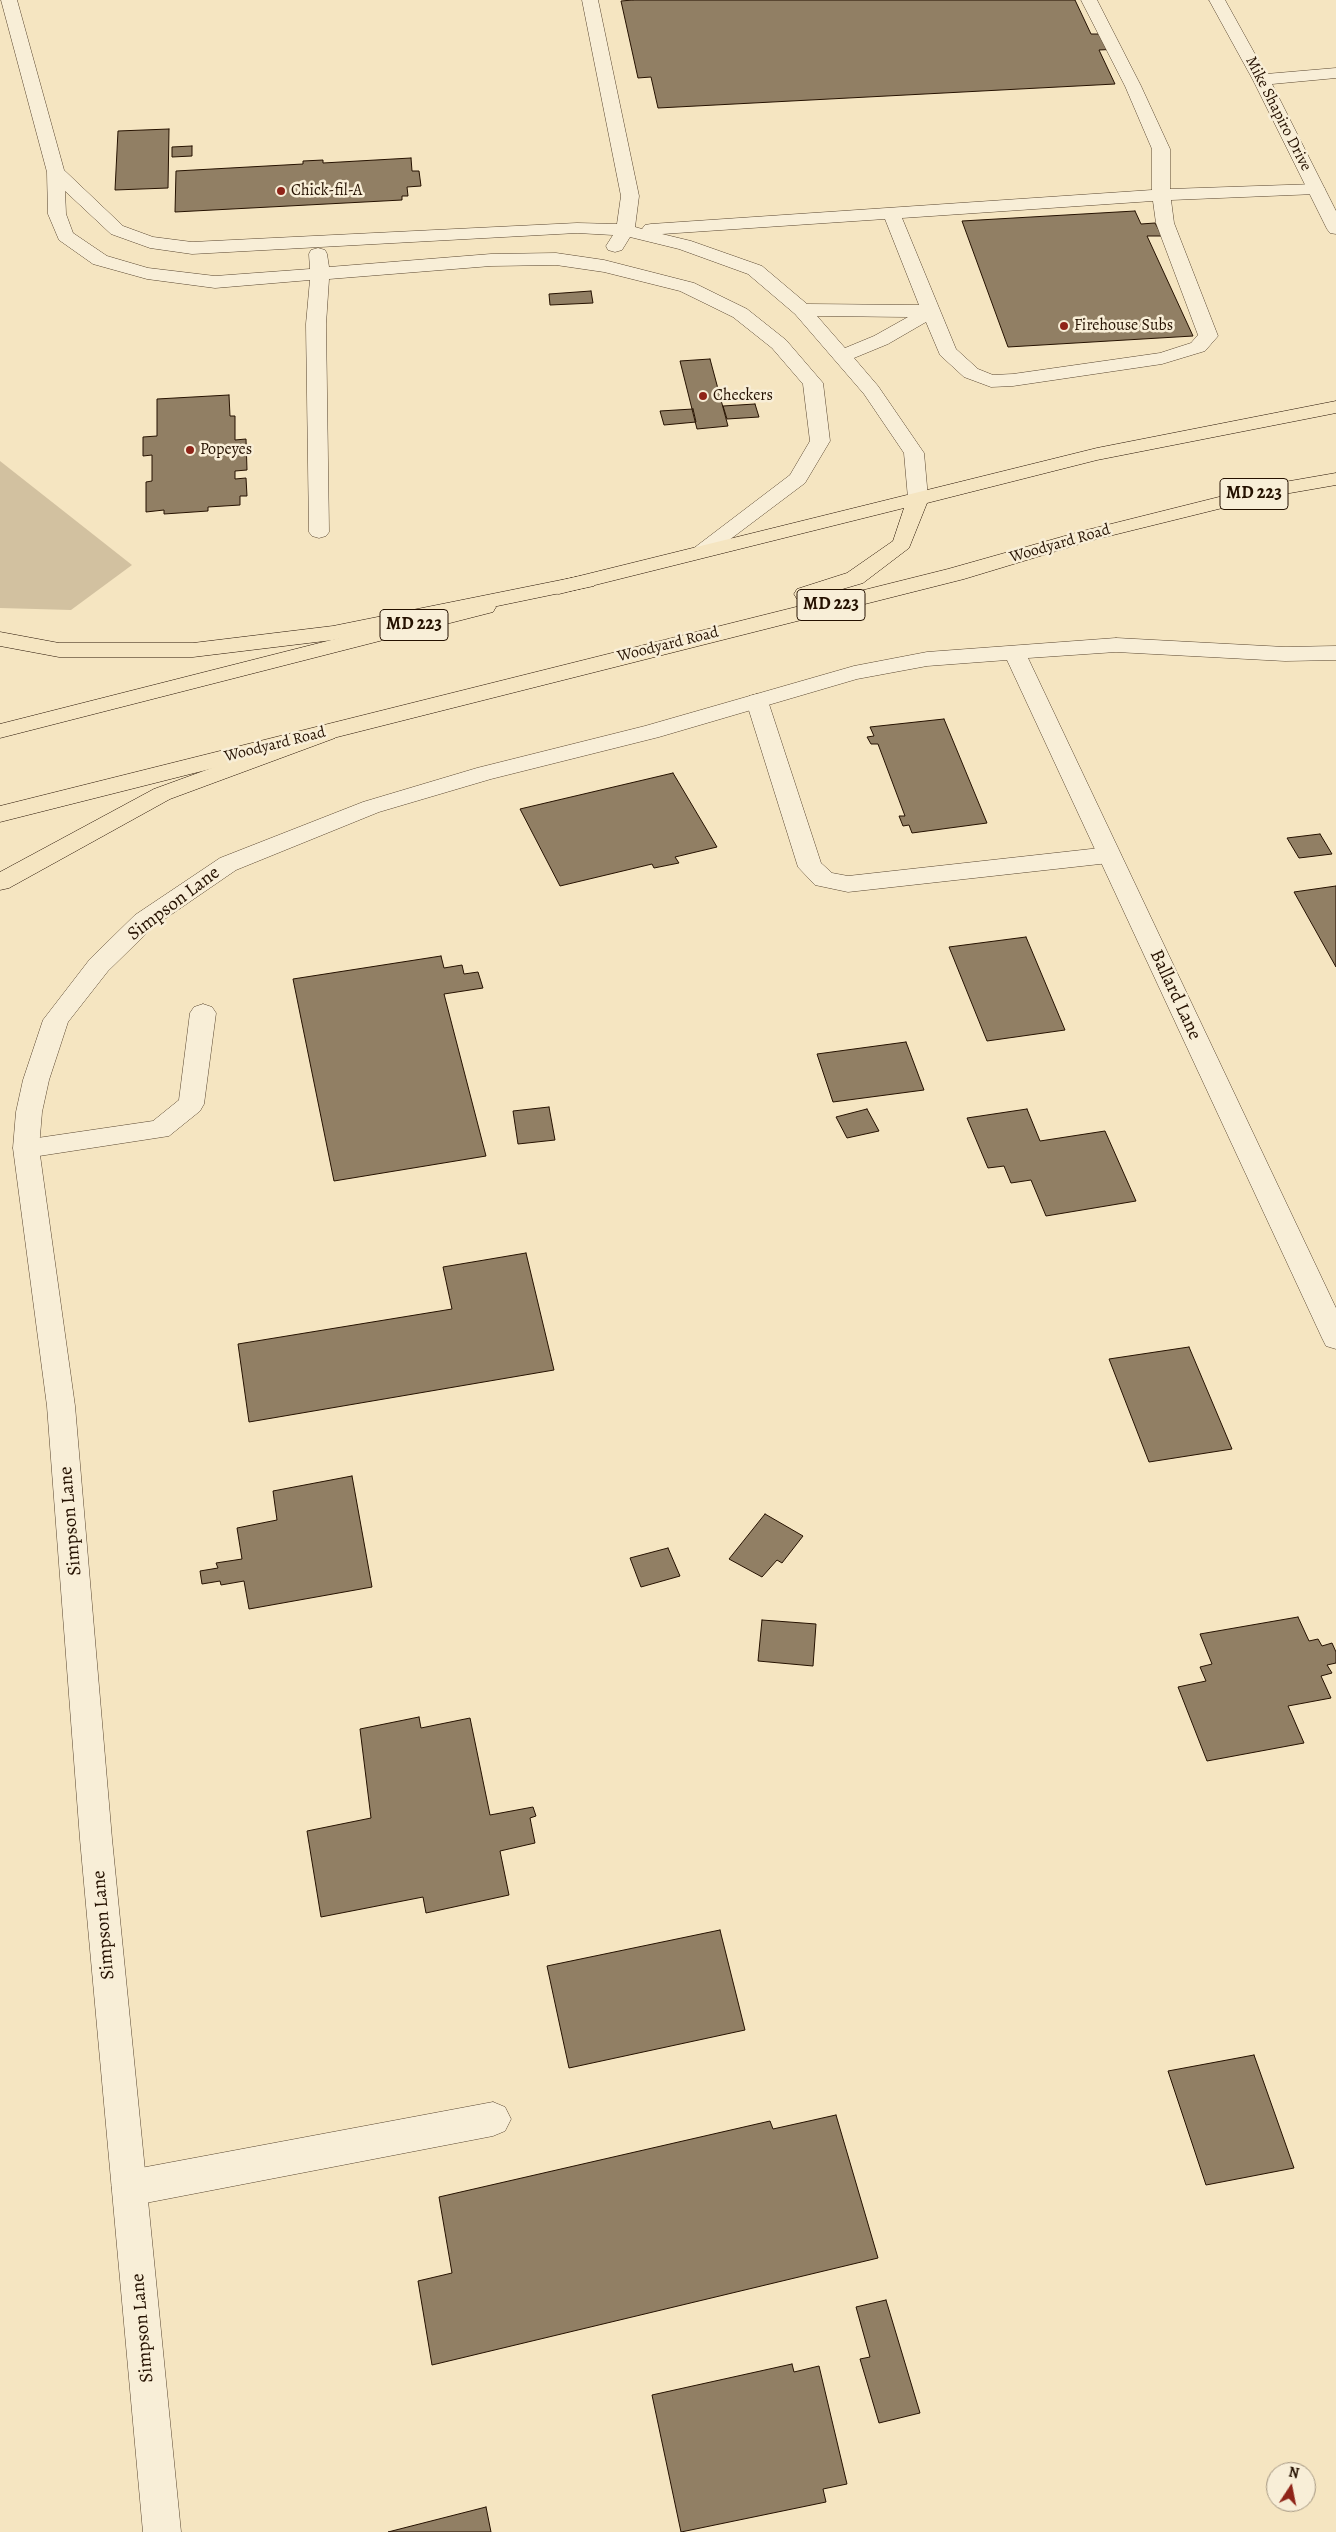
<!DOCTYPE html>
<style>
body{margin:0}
#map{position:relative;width:1336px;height:2532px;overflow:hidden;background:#f5e5c1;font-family:Alegreya,serif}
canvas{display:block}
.north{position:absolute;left:1266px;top:2462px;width:50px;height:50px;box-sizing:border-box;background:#f8eed7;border:1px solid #a49681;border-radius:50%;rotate:11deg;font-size:14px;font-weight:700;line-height:20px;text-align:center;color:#251100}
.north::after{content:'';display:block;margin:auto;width:18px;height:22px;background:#8f2418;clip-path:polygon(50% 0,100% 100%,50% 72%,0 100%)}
</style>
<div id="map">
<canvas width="1336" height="2532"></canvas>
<div class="north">N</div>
</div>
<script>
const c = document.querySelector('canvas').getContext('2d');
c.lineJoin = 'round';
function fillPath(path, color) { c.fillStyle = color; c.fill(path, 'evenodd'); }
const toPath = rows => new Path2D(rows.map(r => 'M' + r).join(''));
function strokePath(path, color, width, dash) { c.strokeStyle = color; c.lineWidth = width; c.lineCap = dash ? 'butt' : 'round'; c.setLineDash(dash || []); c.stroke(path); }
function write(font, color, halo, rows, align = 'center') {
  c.font = font + ' Alegreya,serif'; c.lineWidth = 5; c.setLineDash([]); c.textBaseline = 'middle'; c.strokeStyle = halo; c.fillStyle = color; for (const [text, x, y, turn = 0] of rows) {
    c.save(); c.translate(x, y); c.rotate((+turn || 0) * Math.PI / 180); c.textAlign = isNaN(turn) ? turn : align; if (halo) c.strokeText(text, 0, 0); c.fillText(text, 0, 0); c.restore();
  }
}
const green = toPath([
 [0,461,132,565,71,610,0,608]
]);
const building = toPath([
 [633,0,1075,0,1091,34,1112,34,1120,49,1099,50,1115,84,658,108,651,77,638,78,621,1,633,0],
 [169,129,168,188,115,190,118,131,169,129],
 [192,146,192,156,172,157,172,147,192,146],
 [411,158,412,171,419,171,421,186,407,187,408,196,402,196,402,200,175,212,176,171,303,164,303,161,323,160,323,163,411,158],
 [1135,211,1141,224,1155,223,1162,236,1147,236,1193,336,1008,347,962,221,1135,211],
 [591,291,593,303,550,305,549,294,591,291],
 [710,359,728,426,697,429,680,361,710,359],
 [229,395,230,416,235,416,235,440,246,439,247,470,235,471,235,479,246,478,247,496,240,496,240,505,208,507,208,511,164,514,164,510,146,512,146,482,152,481,152,455,143,456,143,437,157,436,157,399,229,395],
 [755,404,759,417,727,419,723,406,755,404],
 [693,409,696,422,664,425,660,411,693,409],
 [944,719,987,823,912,833,909,825,903,826,899,816,905,816,878,744,871,744,867,737,874,736,870,727,944,719],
 [673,773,717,847,675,857,679,863,654,868,652,864,560,886,520,809,673,773],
 [1320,834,1332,854,1299,858,1287,838,1320,834],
 [1336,886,1336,967,1294,892,1336,886],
 [1026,937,1065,1030,987,1041,949,947,1026,937],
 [441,956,444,968,462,965,464,974,478,972,483,988,444,994,486,1156,334,1181,293,979,441,956],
 [906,1042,924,1090,833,1102,817,1054,906,1042],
 [549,1107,555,1140,518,1144,513,1111,549,1107],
 [867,1109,879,1131,847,1138,836,1117,867,1109],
 [1027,1109,1040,1141,1105,1131,1136,1201,1046,1216,1031,1180,1011,1183,1004,1166,988,1168,967,1118,1027,1109],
 [526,1253,554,1370,249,1422,238,1344,452,1309,443,1267,526,1253],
 [1189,1347,1232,1449,1149,1462,1109,1359,1189,1347],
 [352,1476,372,1587,249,1609,244,1581,221,1585,220,1581,202,1584,200,1571,218,1568,216,1563,242,1559,237,1528,277,1520,273,1491,352,1476],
 [765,1514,803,1536,782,1563,777,1560,762,1577,729,1559,765,1514],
 [668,1548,680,1576,641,1587,630,1558,668,1548],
 [1298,1617,1309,1641,1318,1639,1322,1646,1332,1643,1336,1652,1336,1663,1327,1665,1332,1673,1321,1676,1331,1698,1288,1706,1304,1743,1207,1761,1178,1687,1206,1681,1200,1667,1212,1664,1200,1634,1298,1617],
 [762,1620,816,1624,813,1666,758,1661,762,1620],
 [419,1717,421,1728,470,1718,490,1815,533,1807,536,1816,530,1818,535,1843,500,1851,509,1895,426,1913,423,1897,321,1917,307,1831,371,1818,360,1729,419,1717],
 [720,1930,745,2030,569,2068,547,1966,720,1930],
 [1254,2055,1294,2168,1206,2185,1168,2071,1254,2055],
 [836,2115,878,2258,432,2365,418,2281,452,2273,439,2197,770,2121,773,2129,836,2115],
 [886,2300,920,2413,879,2423,860,2359,870,2357,856,2307,886,2300],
 [792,2364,794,2372,819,2366,847,2484,823,2489,826,2502,681,2532,652,2395,792,2364],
 [486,2507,491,2532,388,2532,486,2507]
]);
const service = toPath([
 [1,0,17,0,64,170,123,226,153,237,192,242,577,223,617,224,621,196,582,0,598,0,639,196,635,227,642,229,645,225,651,224,1152,190,1152,149,1125,86,1081,0,1097,0,1141,86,1170,149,1170,189,1316,184,1322,185,1325,189,1322,193,1316,194,1171,200,1174,223,1218,336,1205,351,1162,364,1013,386,991,387,964,377,940,355,926,322,888,344,854,358,878,386,924,453,928,498,925,502,918,504,911,502,908,498,904,453,864,394,795,314,748,274,679,249,630,237,622,250,615,252,608,250,606,246,613,235,577,233,192,254,150,248,111,234,65,191,66,214,73,233,107,256,148,268,215,276,310,269,309,254,311,250,318,248,325,250,327,254,329,267,491,254,556,253,604,260,694,283,747,309,786,340,823,383,830,441,805,483,708,556,701,558,694,556,690,552,694,548,790,475,810,441,803,384,772,348,733,317,680,291,604,272,556,265,491,266,329,279,326,324,329,532,326,536,319,538,312,536,309,532,306,324,310,280,215,288,147,279,93,264,59,240,48,214,47,172,1,0],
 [1153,201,1156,223,1198,335,1191,343,1160,353,1013,374,993,375,978,369,956,349,902,218,1153,201],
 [885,219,919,305,807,304,762,266,691,241,662,234,885,219],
 [817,316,908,317,874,336,845,348,817,316],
 [757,694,765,696,768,701,821,863,832,873,848,876,1109,847,1117,849,1121,855,1117,861,1109,863,848,892,815,885,798,867,746,701,749,696,757,694],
 [203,1004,212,1007,216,1013,204,1104,200,1111,169,1136,26,1158,17,1155,13,1148,17,1141,153,1121,179,1100,190,1013,194,1007,203,1004],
 [493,2102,505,2107,511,2119,505,2131,493,2136,130,2206,117,2200,112,2188,117,2176,130,2170,493,2102]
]);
const minor = toPath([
 [1209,0,1225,0,1266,74,1336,68,1336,78,1272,84,1336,211,1336,234,1330,233,1327,229,1253,80,1209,0],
 [1116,638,1285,647,1336,646,1336,660,1285,661,1116,652,1028,658,1336,1308,1336,1349,1326,1346,1322,1338,1007,660,927,666,857,679,659,737,491,779,379,812,236,870,153,927,108,971,68,1022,49,1080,42,1112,39,1148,75,1406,112,1839,181,2532,143,2532,80,1839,47,1406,13,1148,16,1112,23,1080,43,1020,90,959,135,915,220,858,363,802,477,768,645,726,854,666,927,652,1116,638]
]);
const primary = toPath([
 [1336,401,1336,413,1097,460,927,503,909,548,863,583,805,600,797,599,794,594,797,589,847,573,893,541,904,508,559,594,551,593,548,588,551,583,1097,448,1336,401],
 [1336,473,1336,485,1267,497,1093,540,964,579,0,822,0,806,948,569,1079,532,1267,485,1336,473],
 [485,601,493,602,496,607,493,612,0,738,0,724,485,601]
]);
const motorway = toPath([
 [586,575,594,576,597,581,594,586,333,640,193,657,59,657,0,646,0,632,59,643,193,643,333,626,586,575],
 [327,726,335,728,338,733,335,738,170,799,9,888,0,890,0,872,154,789,327,726]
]);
const markers = [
 [281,191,5,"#8f2418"],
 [1064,326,5,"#8f2418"],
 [703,396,5,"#8f2418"],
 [190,450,5,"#8f2418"]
];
const farStreetnames = [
 ["Mike Shapiro Drive",1278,114,63],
 ["Woodyard Road",1060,544,-16],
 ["Woodyard Road",668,645,-14],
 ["Woodyard Road",275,745,-14]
];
const farPoinames = [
 ["Chick-fil-A",291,191],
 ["Firehouse Subs",1074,326],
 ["Checkers",713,396],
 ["Popeyes",200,450]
];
const shields = [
 [1254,494,68],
 [831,605,68],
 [414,625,68]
];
const shieldNames = [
 ["MD 223",1254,494],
 ["MD 223",831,605],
 ["MD 223",414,625]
];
const streetNames = [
 ["Simpson Lane",174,904,-37],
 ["Ballard Lane",1175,995,65],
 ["Simpson Lane",71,1521,-95],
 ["Simpson Lane",104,1925,-95],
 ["Simpson Lane",143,2328,-95]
];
fillPath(green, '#d2c1a0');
fillPath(building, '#917f64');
strokePath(building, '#251100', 1);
strokePath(service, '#594630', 1);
strokePath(minor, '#594630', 1);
strokePath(primary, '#251100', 1);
strokePath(motorway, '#251100', 1);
fillPath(service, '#f8eed7');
fillPath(minor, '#f8eed7');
fillPath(primary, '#f5e5c1');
fillPath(motorway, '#f5e5c1');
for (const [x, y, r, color] of markers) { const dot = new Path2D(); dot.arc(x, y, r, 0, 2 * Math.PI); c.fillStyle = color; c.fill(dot); strokePath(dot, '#f8eed7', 2); }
write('16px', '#251100', '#f8eed7', farStreetnames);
write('16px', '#251100', '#f8eed7', farPoinames, 'left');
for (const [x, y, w] of shields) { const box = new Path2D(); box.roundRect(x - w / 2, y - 15.5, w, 31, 4); c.fillStyle = '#f8eed7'; c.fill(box); strokePath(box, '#251100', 1); }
write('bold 18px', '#251100', null, shieldNames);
write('19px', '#251100', '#f8eed7', streetNames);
</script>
